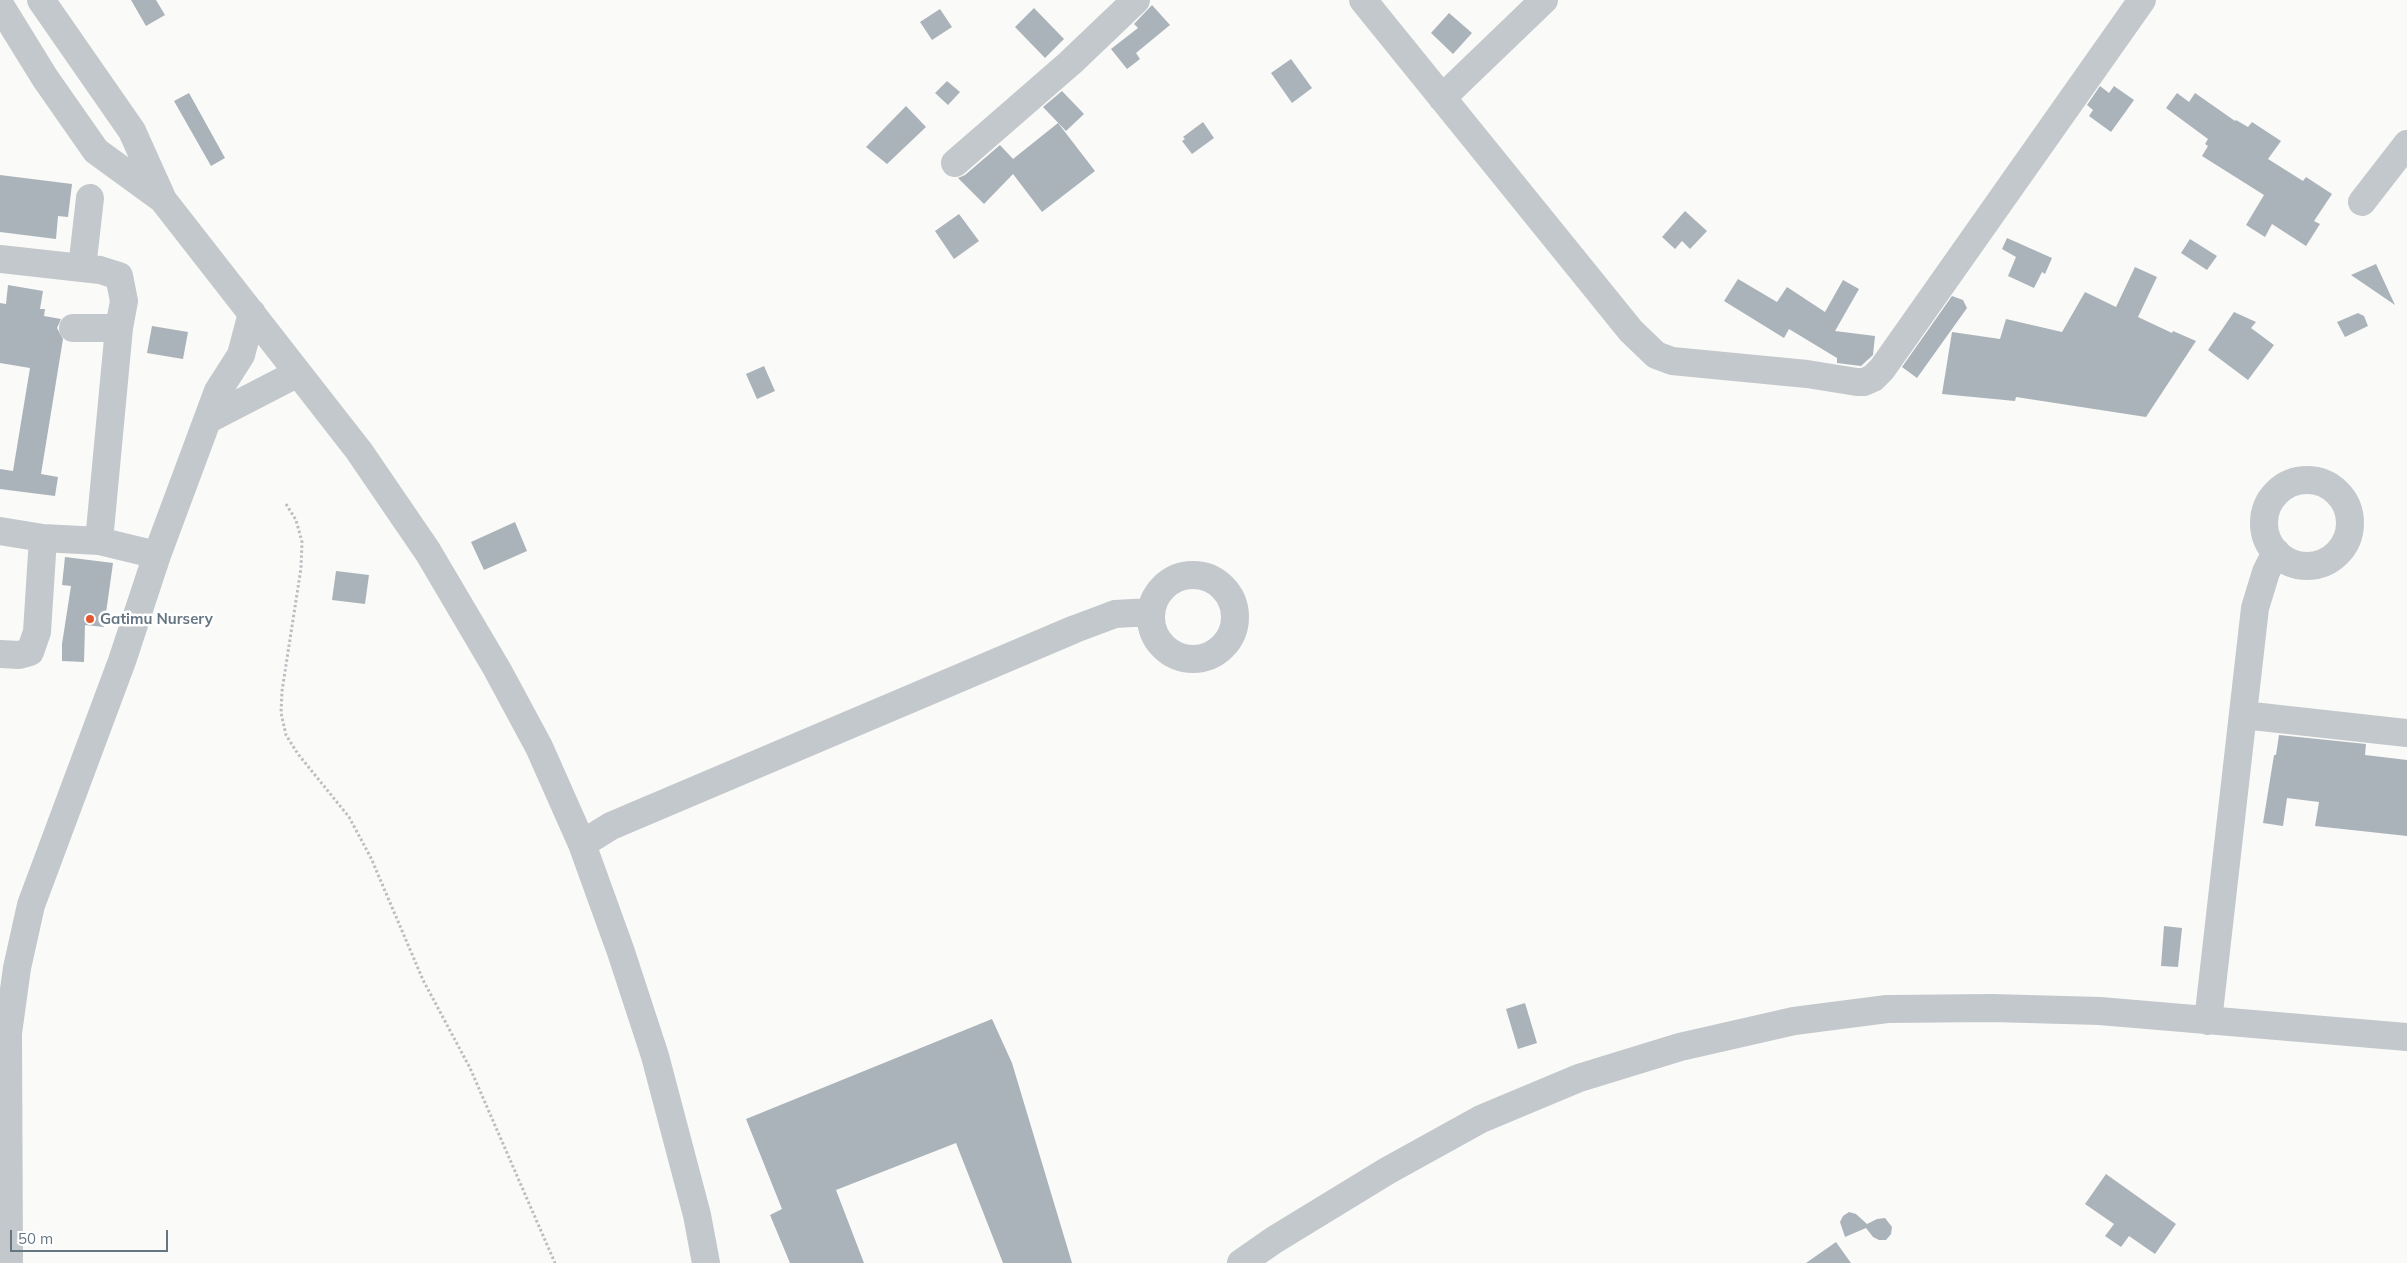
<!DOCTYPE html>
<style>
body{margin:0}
#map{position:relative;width:2407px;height:1263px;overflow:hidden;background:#fafaf8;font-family:Mulish,sans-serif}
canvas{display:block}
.scale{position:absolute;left:10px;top:1230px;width:158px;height:22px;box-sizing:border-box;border:2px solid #657683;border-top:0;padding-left:6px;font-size:15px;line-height:18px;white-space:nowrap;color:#657683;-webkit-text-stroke:4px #fff;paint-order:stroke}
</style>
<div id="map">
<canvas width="2407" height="1263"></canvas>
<div class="scale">50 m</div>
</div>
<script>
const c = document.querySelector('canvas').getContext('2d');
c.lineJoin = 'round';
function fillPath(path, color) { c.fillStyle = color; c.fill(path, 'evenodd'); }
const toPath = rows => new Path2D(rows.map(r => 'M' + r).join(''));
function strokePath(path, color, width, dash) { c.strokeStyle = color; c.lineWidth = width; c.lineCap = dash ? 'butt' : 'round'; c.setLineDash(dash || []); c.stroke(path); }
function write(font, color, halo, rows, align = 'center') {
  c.font = font + ' Mulish,sans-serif'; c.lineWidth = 5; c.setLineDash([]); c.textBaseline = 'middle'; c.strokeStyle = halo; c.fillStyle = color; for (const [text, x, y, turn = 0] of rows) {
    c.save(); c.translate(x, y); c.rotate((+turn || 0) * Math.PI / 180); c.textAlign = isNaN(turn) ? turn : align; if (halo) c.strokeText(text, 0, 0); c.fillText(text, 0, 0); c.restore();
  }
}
const building = toPath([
 [131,0,156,0,165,15,146,26],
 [1152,5,1170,25,1136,53,1140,59,1127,69,1111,49,1138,28,1134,24],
 [1034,8,1064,39,1045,58,1015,27],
 [940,9,952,27,932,40,920,22],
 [1449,13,1472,33,1453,54,1431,33],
 [1291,59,1312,88,1292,103,1271,73],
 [947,81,960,92,948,105,935,93],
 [2100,86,2109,93,2114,86,2134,100,2111,132,2089,116,2093,110,2087,105],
 [1062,91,1084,114,1066,131,1043,107],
 [189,93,225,158,211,166,174,101],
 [2177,93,2189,102,2195,93,2235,121,2236,120,2248,127,2252,122,2281,141,2268,159,2303,181,2306,177,2332,194,2314,221,2320,224,2306,246,2272,224,2265,237,2246,225,2264,195,2202,156,2208,146,2205,144,2208,139,2166,108],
 [906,106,926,127,887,164,866,147],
 [1203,122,1214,138,1192,154,1182,141,1185,139,1183,137],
 [1058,123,1095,171,1042,212,1013,174,984,204,958,178,965,175,1000,145,1013,159],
 [0,175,72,184,68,217,58,216,56,239,0,232],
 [1685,211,1707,231,1690,249,1682,241,1675,249,1662,237],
 [959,214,979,241,954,259,935,231],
 [2007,238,2052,258,2045,274,2042,272,2034,288,2008,276,2016,257,2002,249],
 [2190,239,2217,256,2207,270,2181,253],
 [2376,264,2395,305,2351,275],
 [2135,267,2157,277,2138,317,2172,333,2173,331,2196,341,2146,417,2016,397,2015,401,1942,394,1952,332,2000,339,2006,319,2062,332,2085,292,2116,307],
 [1738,279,1777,302,1787,287,1825,312,1843,280,1859,289,1835,331,1875,336,1873,355,1861,366,1837,363,1837,358,1789,329,1784,338,1724,301],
 [8,285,43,291,40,309,45,309,44,316,61,319,57,328,63,339,41,474,58,477,55,496,0,489,0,469,13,471,30,368,0,363,0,303,6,304],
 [1952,296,1963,300,1967,308,1917,378,1902,367],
 [2234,312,2256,322,2251,328,2274,345,2248,380,2208,350],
 [2358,313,2364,316,2368,326,2345,337,2337,322],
 [152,326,188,332,183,359,147,353],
 [764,366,775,391,757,399,746,374],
 [515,522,527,551,484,570,471,542],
 [65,557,113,563,104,627,85,625,84,662,62,661,62,644,71,586,62,585],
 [336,571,369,575,365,604,332,600],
 [2279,735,2366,744,2365,755,2407,760,2407,836,2315,826,2319,802,2287,798,2283,826,2263,823,2274,755,2276,755],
 [2164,926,2182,928,2178,967,2161,966],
 [1525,1003,1537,1043,1518,1049,1506,1009],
 [992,1019,1012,1063,1072,1263,1003,1263,956,1143,836,1190,864,1263,790,1263,770,1215,782,1209,746,1119],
 [2106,1174,2176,1224,2155,1254,2129,1236,2121,1247,2105,1236,2114,1224,2085,1204],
 [1849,1212,1856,1214,1867,1224,1877,1219,1885,1218,1892,1227,1891,1234,1886,1240,1879,1240,1873,1237,1866,1228,1845,1237,1840,1222,1843,1216],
 [1836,1242,1851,1263,1806,1263]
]);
const path = toPath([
 [286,504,296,520,302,542,301,568,282,691,281,713,286,735,298,754,349,817,371,858,423,980,470,1068,555,1263]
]);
const minor = toPath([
 [41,0,132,131,163,200,359,451,428,552,497,669,539,747,582,844,621,952,655,1056,697,1215,706,1263],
 [1363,0,1631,331,1656,355,1672,361,1807,374,1857,382,1864,382,1873,378,1882,369,2142,0],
 [0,5,45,78,96,151,162,199],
 [1442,98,1544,0],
 [955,163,1070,63,1136,0],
 [2362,202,2407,144],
 [0,259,100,270,119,276,124,301,119,328,99,541],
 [82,268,90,198],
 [73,328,119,328],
 [209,419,298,373],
 '2264 523a43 43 0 1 1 86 0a43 43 0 1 1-86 0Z',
 [0,531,43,538,99,541,157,555],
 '1151 617a42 42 0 1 1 84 0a42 42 0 1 1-84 0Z',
 [0,654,19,655,30,652,37,632,43,538],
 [2243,715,2407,733],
 [582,844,611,826,1075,629,1115,614,1151,612],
 [2208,1021,2255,608,2266,572,2276,552],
 [9,1263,8,1033,17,968,31,905,122,661,157,555,218,391,241,355,252,313],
 [1241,1263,1274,1240,1387,1171,1481,1119,1579,1078,1680,1047,1794,1021,1887,1009,1992,1008,2100,1011,2407,1037]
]);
const markers = [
 [90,619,5,"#e4572e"]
];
const poiNames = [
 ["Gatimu Nursery",100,619]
];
fillPath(building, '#aab3b9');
strokePath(path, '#bbbfc2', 3, [2.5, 2.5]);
strokePath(minor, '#c3c8cc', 28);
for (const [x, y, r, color] of markers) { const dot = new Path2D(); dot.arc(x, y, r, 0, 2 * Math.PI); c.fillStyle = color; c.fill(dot); strokePath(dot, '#fff', 2); }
write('bold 15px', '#657683', '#fff', poiNames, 'left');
</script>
